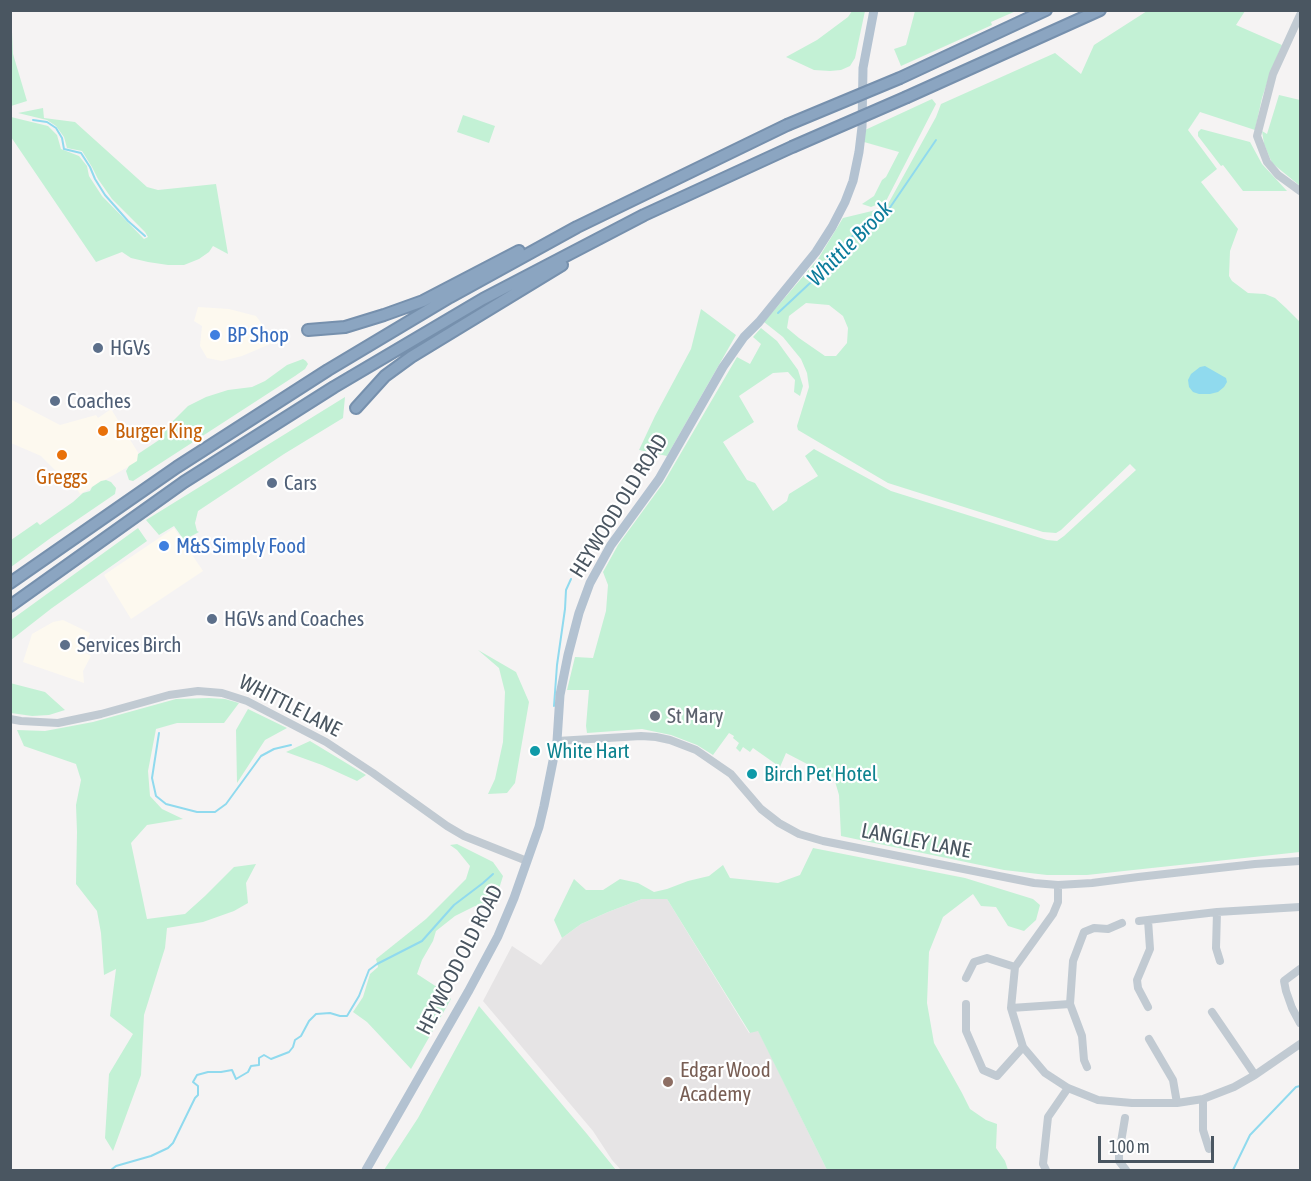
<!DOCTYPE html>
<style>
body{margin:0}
#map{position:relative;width:1311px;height:1181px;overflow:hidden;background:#f5f3f3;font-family:"Asap Condensed",sans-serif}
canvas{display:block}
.frame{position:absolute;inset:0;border:12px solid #4a5661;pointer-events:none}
.scale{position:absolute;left:1098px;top:1136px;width:116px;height:27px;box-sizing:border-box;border:3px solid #4a5661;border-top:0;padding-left:8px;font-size:18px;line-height:21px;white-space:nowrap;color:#4a5661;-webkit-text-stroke:4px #fff;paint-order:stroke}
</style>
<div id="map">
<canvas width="1311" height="1181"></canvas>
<div class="frame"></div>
<div class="scale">100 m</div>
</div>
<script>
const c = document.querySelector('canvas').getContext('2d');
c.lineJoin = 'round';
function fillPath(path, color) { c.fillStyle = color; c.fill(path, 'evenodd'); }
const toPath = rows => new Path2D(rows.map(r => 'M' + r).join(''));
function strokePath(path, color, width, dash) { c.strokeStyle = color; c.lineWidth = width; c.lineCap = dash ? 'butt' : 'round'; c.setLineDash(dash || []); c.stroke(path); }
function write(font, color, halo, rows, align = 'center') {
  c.font = font + ' "Asap Condensed",sans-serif'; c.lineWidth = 4.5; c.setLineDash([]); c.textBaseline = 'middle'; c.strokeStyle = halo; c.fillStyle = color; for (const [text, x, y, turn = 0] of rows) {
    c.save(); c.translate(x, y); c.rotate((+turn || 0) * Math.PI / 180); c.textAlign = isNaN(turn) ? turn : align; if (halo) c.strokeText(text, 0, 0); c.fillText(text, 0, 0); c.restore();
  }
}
const commercial = toPath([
 [198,307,229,309,256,316,275,342,242,356,222,361,207,358,200,346,202,326,194,321],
 [10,399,60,425,96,415,98,418,111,409,142,459,80,494,72,481,55,470,41,456,11,443],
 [174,528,203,571,131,619,104,575],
 [63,620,90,633,84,652,91,656,83,671,84,683,23,662,32,634,53,622]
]);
const education = toPath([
 [642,899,667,899,749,1033,758,1030,827,1170,621,1170,612,1160,593,1131,483,1001,512,946,541,965,562,938,581,924,608,912]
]);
const green = toPath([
 [11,10,13,54,27,101,11,106],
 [852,11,865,11,855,58,850,66,841,70,830,71,814,70,786,57,817,40,848,17],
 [915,11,915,10,1016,11,991,22,992,25,901,66,894,49,906,45],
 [1147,11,1245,11,1236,25,1282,45,1271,71,1262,98,1255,130,1200,112,1188,130,1217,169,1201,182,1238,229,1230,251,1229,276,1232,281,1248,293,1265,294,1275,298,1286,308,1300,322,1300,852,1087,875,1047,875,1004,870,841,836,839,795,834,778,786,753,780,767,753,748,750,752,743,747,740,752,736,748,739,743,733,738,734,736,729,733,713,755,697,745,671,735,642,729,587,733,586,726,589,690,567,690,575,657,593,658,606,611,608,585,603,572,618,545,664,482,737,357,750,364,761,344,753,337,761,328,777,341,798,370,803,386,800,396,794,392,795,380,788,372,773,373,739,396,754,422,723,442,747,480,755,483,773,511,787,501,789,494,818,476,805,456,814,449,891,491,1047,540,1057,541,1064,536,1136,470,1130,464,1061,530,1056,533,1043,532,888,483,798,430,797,426,809,387,807,373,801,359,783,337,764,322,818,259,843,218,872,211,888,204,936,117,941,104,1055,53,1081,74,1094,45],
 [806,303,829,305,843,316,848,328,847,343,836,356,825,356,799,338,787,328,789,316],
 [1279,95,1300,100,1300,186,1272,163,1264,144,1262,131,1267,134],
 [932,99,936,104,886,201,871,207,862,204,874,196,882,180,886,177,899,152,864,142,865,130],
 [43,108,44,118,75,122,147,187,158,190,216,184,228,254,213,246,209,252,199,259,184,265,168,265,148,262,131,258,122,252,96,262,11,137,11,117,48,126,57,135,61,149,79,156,87,166,89,176,102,196,144,239,148,237,145,232,112,199,98,179,92,167,82,151,67,148,64,137,56,126,47,120,18,113],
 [463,115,495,126,489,143,457,132],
 [1201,129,1250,142,1262,164,1287,191,1243,191,1223,165,1221,166,1198,136,1198,132],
 [701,309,736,335,667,456,639,450,655,416,691,349],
 [303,359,306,361,308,364,305,369,295,376,133,481,129,480,126,471,129,466,137,461,138,454,159,440,171,423,188,406,206,397,228,390,252,387,265,381,287,365],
 [345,397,343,418,284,454,198,511,195,523,197,531,199,532,184,540,174,526,159,535,146,520],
 [106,480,111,482,116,488,115,494,52,537,11,567,11,540,37,522,40,525,73,502,83,493,90,491,92,487,101,481],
 [138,528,147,541,52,608,11,640,11,620],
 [478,650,516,672,529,702,515,783,507,793,488,794,495,779,503,742,505,692,499,668],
 [10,683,45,692,65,710,49,715,32,716,11,713],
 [209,698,225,699,239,703,224,723,177,723,156,729,148,771,150,796,162,809,183,819,147,825,131,843,147,919,185,914,205,896,234,867,256,864,246,883,248,903,234,911,203,922,167,928,165,948,144,1015,141,1075,113,1151,105,1138,109,1074,133,1034,110,1016,116,969,104,975,101,933,97,911,76,884,77,832,76,805,81,780,76,764,24,746,17,730,45,731,93,722,176,699],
 [248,709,287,728,265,740,237,783,236,730],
 [310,741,366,775,357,781,322,765,286,752],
 [457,844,493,862,503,876,492,911,475,906,455,916,436,931,433,941,422,960,417,974,440,989,451,999,411,1069,367,1022,353,1012,363,997,370,974,378,967,376,959,426,919,466,879,470,866,457,850,450,845],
 [813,848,965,878,1033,899,1040,905,1036,920,1024,931,1008,926,996,907,981,906,973,894,943,917,929,952,927,1003,934,1043,962,1093,970,1109,986,1120,997,1124,996,1148,1005,1161,1008,1170,827,1170,758,1031,750,1033,667,899,642,899,608,912,581,924,562,938,554,920,574,879,586,890,603,890,620,879,638,883,654,892,667,889,688,881,709,876,723,865,730,878,778,883,800,875],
 [479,1006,587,1134,616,1170,384,1170,418,1118]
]);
const water = toPath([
 [1205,366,1226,378,1227,382,1224,387,1218,392,1210,394,1199,394,1193,392,1189,387,1188,380,1191,374,1200,367]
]);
const stream = toPath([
 [33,120,47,122,56,128,62,138,64,149,81,153,90,167,95,179,105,195,128,221,145,236],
 [778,313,809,284,823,274,833,257,861,227,874,217,889,209,936,140],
 [554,706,557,665,565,609,566,590,571,579],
 [159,733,152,778,156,796,166,804,197,812,215,812,226,804,261,756,274,749,291,745],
 [111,1170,116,1166,151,1156,168,1148,173,1143,195,1098,198,1095,198,1086,193,1082,197,1075,208,1072,221,1072,232,1070,236,1079,248,1072,251,1066,259,1065,259,1058,264,1055,271,1059,289,1052,293,1047,295,1040,301,1036,309,1021,316,1014,330,1013,340,1016,347,1016,359,996,369,970,377,964,422,941,454,905,483,883,493,874],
 [1233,1170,1250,1135,1296,1087,1300,1086]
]);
const minor = toPath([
 [1300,15,1273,74,1257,136,1267,162,1278,175,1300,191],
 [10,719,21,721,58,723,101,714,169,695,198,691,222,693,247,701,326,742,373,773,447,826,464,836,527,861],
 [557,741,641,736,656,737,670,740,696,750,731,774,761,809,779,823,799,834,823,841,1034,883,1058,885,1092,883,1138,877,1255,864,1300,861],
 [1058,885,1058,902,1053,914,1015,967,1011,1008,1023,1047,1045,1073,1068,1088,1098,1100,1132,1103,1177,1103,1203,1099,1234,1087,1255,1075,1300,1044],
 [1217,912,1216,948,1220,961],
 [1148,920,1150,949,1137,980,1138,988,1148,1007],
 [1139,921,1217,912,1300,907],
 [1300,969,1284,981,1286,991,1292,1008,1300,1023],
 [966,978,974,962,987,958,1015,967],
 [966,1004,966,1031,983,1070,997,1076,1023,1047],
 [1011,1008,1070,1004],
 [1212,1012,1255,1075],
 [1149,1039,1173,1080,1177,1103],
 [1087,1067,1084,1060,1082,1036,1070,1004,1073,961,1084,932,1094,928,1108,929,1122,923],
 [1203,1099,1203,1130,1209,1149],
 [1125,1118,1119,1154,1119,1161,1126,1170],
 [1046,1170,1043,1164,1048,1117,1068,1088]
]);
const major = toPath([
 [366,1170,468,992,498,936,514,898,539,827,544,806,557,741,560,695,568,655,579,613,590,583,611,545,659,479,723,367,744,337,759,322,816,252,832,227,845,202,853,181,859,152,862,127,863,68,874,10]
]);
const highway = toPath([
 [900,78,1046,10],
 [907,97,1100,10],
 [308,330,345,327,384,315,423,301,519,251],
 [356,408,385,376,411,357,562,265],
 [10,583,177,467,328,370,450,297,577,227,787,125],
 [10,606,184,482,334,387,483,299,644,215,792,147]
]);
const highwayBridge = toPath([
 [787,125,900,78],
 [792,147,907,97]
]);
const markers = [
 [215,335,6,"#3f7fe0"],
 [98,348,6,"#5c6f8a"],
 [55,401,6,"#5c6f8a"],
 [103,431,6,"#e8710a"],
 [62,455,6,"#e8710a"],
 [272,483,6,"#5c6f8a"],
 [164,546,6,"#3f7fe0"],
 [212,619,6,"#5c6f8a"],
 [65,645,6,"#5c6f8a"],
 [655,716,6,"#6b7280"],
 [535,751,6,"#0f9aa8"],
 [752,774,6,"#0f9aa8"],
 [668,1082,6,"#8d6e63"]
];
const shopNames = [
 ["BP Shop",227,335],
 ["M&S Simply Food",176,546]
];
const serviceNames = [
 ["HGVs",110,348],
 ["Coaches",67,401],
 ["Cars",284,483],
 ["HGVs and Coaches",224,619],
 ["Services Birch",77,645]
];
const foodNames = [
 ["Burger King",115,431],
 ["Greggs",62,477,"center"]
];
const streetNames = [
 ["HEYWOOD OLD ROAD",619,506,-58],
 ["WHITTLE LANE",290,706,27],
 ["LANGLEY LANE",916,841,11],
 ["HEYWOOD OLD ROAD",460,960,-63]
];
const worshipNames = [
 ["St Mary",667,716]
];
const cultureNames = [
 ["White Hart",547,751],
 ["Birch Pet Hotel",764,774]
];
const educationNames = [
 ["Edgar Wood",680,1070],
 ["Academy",680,1094]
];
const waterNames = [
 ["Whittle Brook",850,244,-45]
];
fillPath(commercial, '#fdf9ef');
fillPath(education, '#e6e4e5');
fillPath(green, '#c3f1d5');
fillPath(water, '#90daee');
strokePath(stream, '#90daee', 2);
strokePath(highway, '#7690ad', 14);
strokePath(minor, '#c1cad2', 8);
strokePath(major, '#b3c2d1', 9);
strokePath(highway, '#8ba5c1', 10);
strokePath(highwayBridge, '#7690ad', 14, []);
strokePath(highwayBridge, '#8ba5c1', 10);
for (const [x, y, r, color] of markers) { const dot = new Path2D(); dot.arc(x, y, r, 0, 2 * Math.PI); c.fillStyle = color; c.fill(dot); strokePath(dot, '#fff', 2); }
write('21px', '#366cbe', '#fff', shopNames, 'left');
write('21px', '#4e5e75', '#fff', serviceNames, 'left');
write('21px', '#c56008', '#fff', foodNames, 'left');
write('21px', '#4a5661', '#fff', streetNames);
write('21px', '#5b616d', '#fff', worshipNames, 'left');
write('21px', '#0d838f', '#fff', cultureNames, 'left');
write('21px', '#785e54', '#fff', educationNames, 'left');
write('italic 22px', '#0c7c9b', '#fff', waterNames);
</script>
